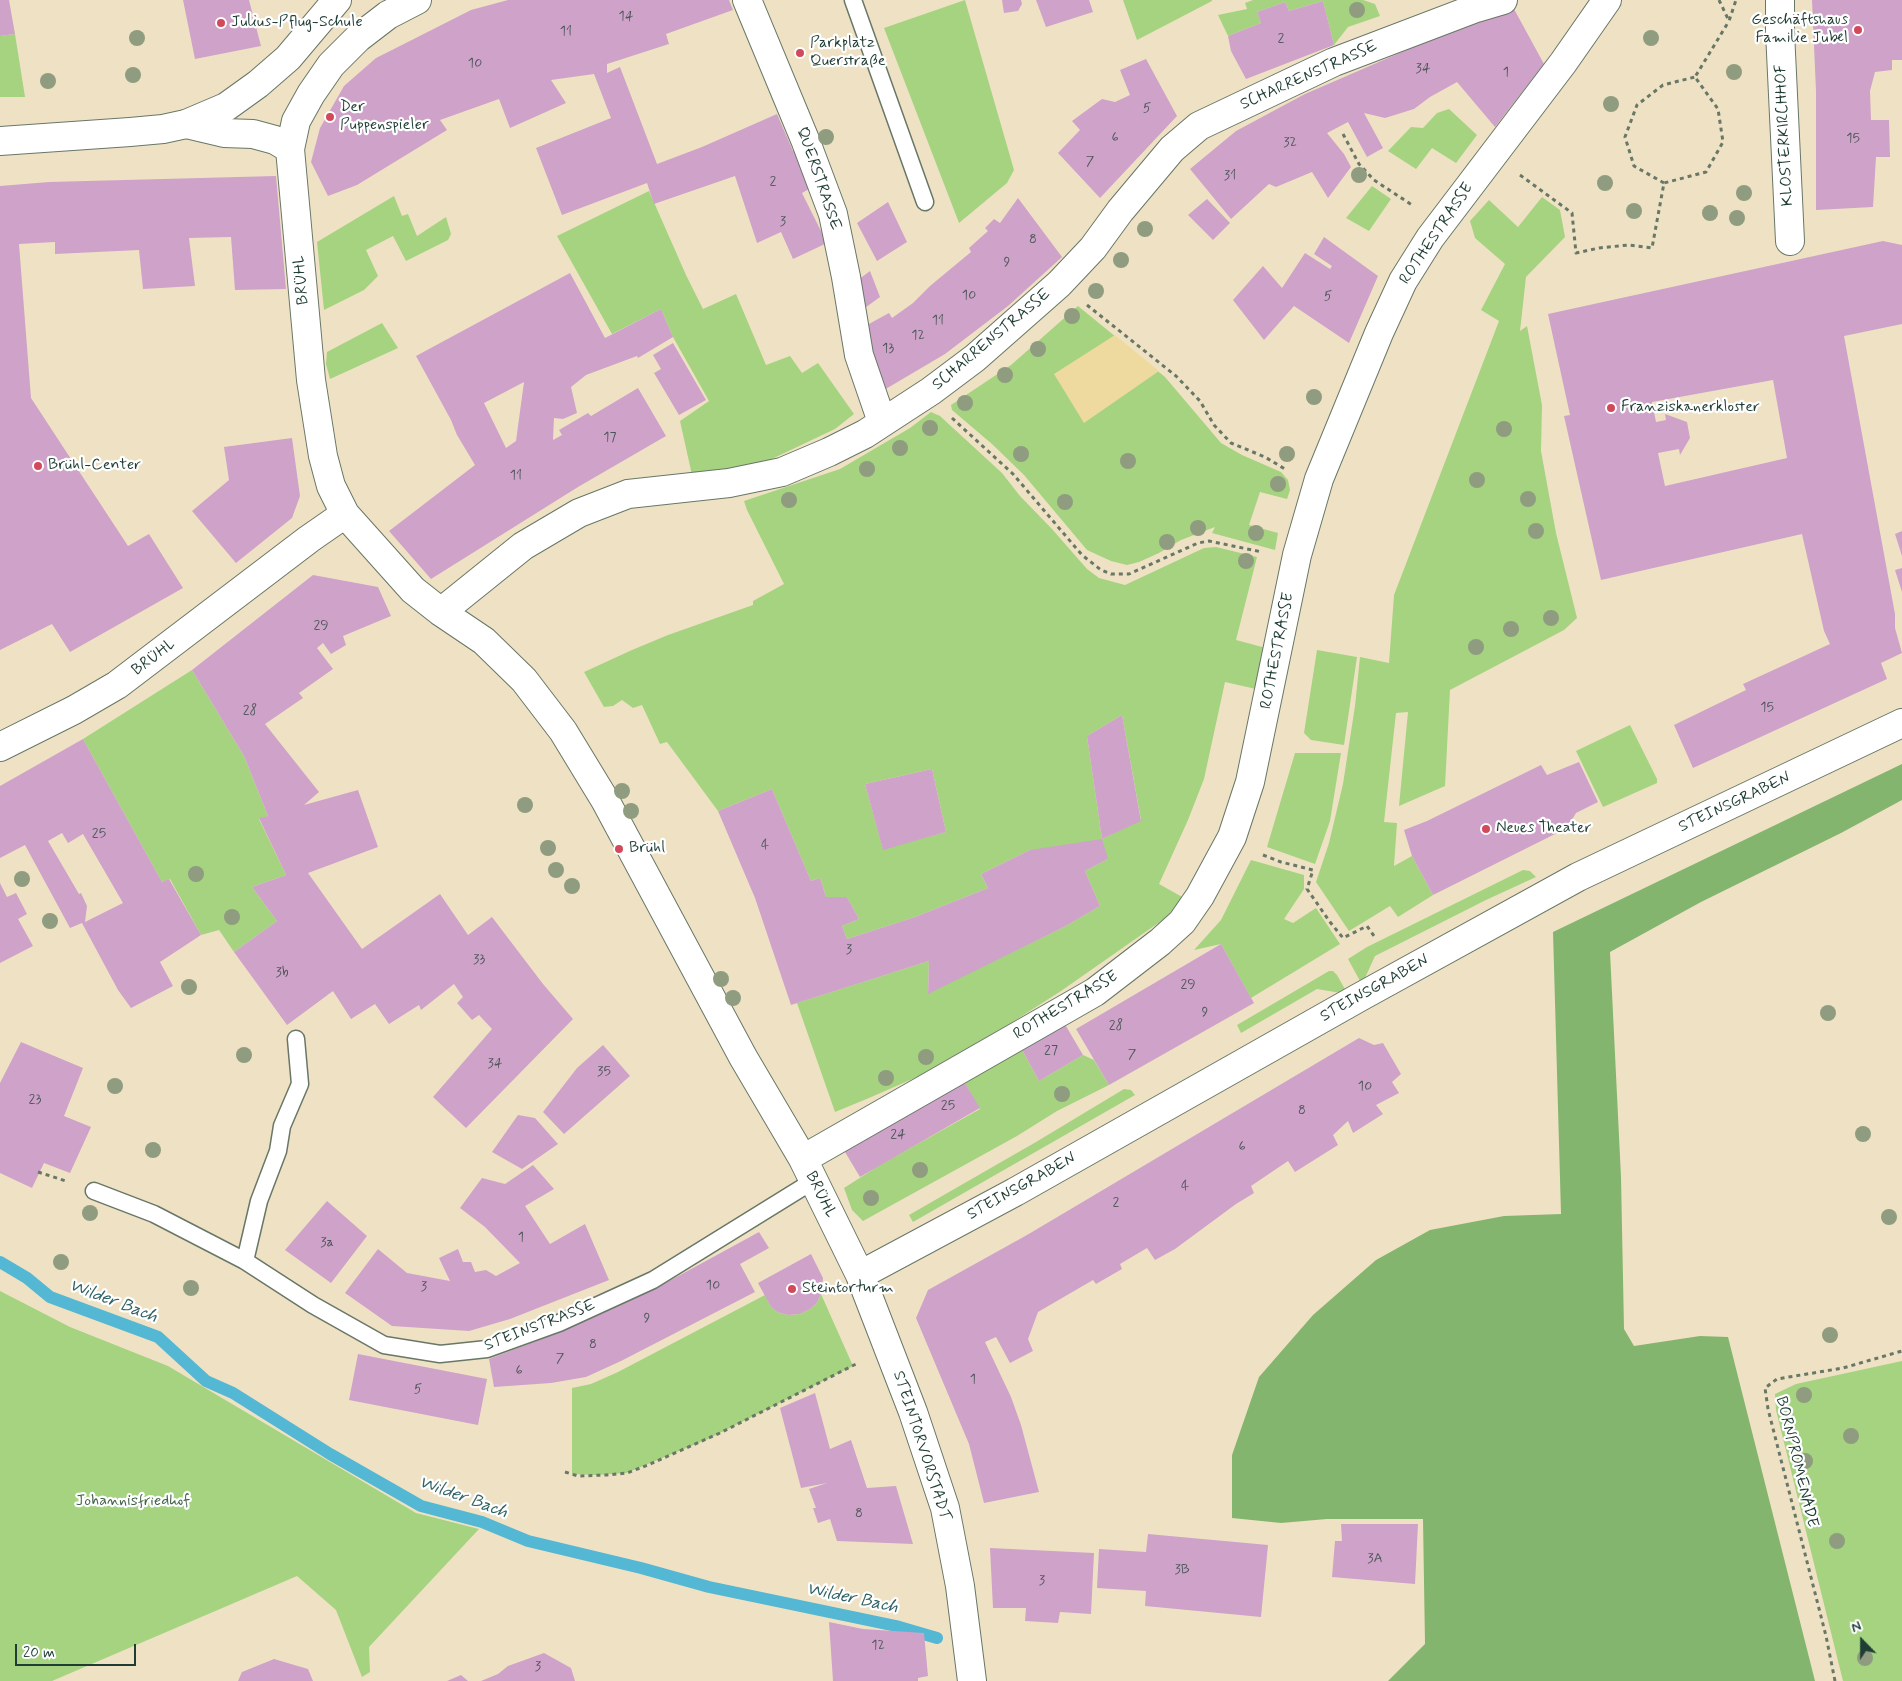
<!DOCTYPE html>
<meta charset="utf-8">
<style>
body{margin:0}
#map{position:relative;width:1902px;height:1681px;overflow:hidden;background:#efe2c4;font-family:Mynerve,sans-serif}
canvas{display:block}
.north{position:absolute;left:1837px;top:1616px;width:50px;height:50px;-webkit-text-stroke:4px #fff;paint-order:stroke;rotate:338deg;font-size:14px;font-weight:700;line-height:20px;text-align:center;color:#1f3d34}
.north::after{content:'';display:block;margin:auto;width:18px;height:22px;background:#1f3d34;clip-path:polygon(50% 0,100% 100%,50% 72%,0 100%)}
.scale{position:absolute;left:15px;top:1644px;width:121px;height:22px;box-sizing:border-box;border:2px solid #1f3d34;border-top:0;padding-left:6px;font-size:15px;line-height:18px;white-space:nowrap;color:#1f3d34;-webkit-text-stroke:4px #fff;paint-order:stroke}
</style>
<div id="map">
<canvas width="1902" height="1681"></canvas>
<div class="north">N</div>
<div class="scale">20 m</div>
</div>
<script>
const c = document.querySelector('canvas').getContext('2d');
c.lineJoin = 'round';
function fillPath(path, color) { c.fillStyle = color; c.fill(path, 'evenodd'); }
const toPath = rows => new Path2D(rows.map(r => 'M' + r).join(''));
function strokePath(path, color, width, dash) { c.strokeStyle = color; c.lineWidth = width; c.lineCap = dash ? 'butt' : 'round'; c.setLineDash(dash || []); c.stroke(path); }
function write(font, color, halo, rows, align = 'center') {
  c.font = font + ' Mynerve,sans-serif'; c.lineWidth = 4.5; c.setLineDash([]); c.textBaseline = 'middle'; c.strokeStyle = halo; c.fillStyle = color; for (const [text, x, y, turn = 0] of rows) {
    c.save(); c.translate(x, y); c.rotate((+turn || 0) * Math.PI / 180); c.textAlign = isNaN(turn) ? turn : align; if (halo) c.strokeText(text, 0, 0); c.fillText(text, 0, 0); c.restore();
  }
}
const green = toPath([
 [965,0,1014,170,1007,183,959,223,884,28],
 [1123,0,1212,0,1212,1,1137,40],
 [1253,0,1363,0,1375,4,1380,16,1348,27,1334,45,1323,1,1289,11,1285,2,1257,12,1261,23,1228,36,1218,15,1247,9,1245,3],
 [15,34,25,97,0,97,0,36],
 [1449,109,1477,135,1456,163,1432,148,1416,169,1388,151,1411,127,1423,128,1437,113],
 [1372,186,1391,199,1369,231,1346,218],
 [649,191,686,275,703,309,736,294,766,365,790,356,802,373,818,363,854,414,835,429,759,465,692,475,680,421,709,401,673,337,661,309,612,334,557,236],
 [394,196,402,216,408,214,417,236,446,217,451,234,448,240,406,261,393,236,366,250,378,276,364,290,324,310,317,242],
 [1542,197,1560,210,1565,237,1526,277,1520,331,1527,326,1542,405,1541,451,1556,533,1577,618,1564,630,1450,690,1445,786,1399,806,1408,712,1396,713,1384,822,1397,823,1394,866,1412,856,1433,895,1398,917,1390,906,1349,931,1316,882,1329,843,1343,784,1355,706,1360,657,1389,663,1394,595,1499,321,1481,310,1505,264,1475,238,1470,221,1489,200,1518,227],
 [1078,306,1165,377,1221,443,1242,455,1281,472,1288,480,1290,490,1287,499,1260,492,1249,525,1278,533,1275,550,1212,533,1215,527,1181,540,1159,553,1139,562,1127,565,1111,561,1087,550,1024,475,992,444,952,410,951,405,1011,365],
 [382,323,398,348,330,379,326,364,327,352],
 [931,412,940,416,1002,473,1020,496,1052,529,1087,569,1099,578,1125,585,1204,548,1216,547,1257,557,1236,640,1266,648,1256,689,1225,682,1204,779,1188,820,1159,884,1184,898,1164,919,1061,991,1011,1023,926,1073,869,1098,835,1112,797,1003,929,961,928,993,1066,926,1100,906,1085,871,1108,859,1030,850,981,874,988,888,915,917,847,939,842,926,859,919,847,897,826,897,820,878,811,881,772,789,718,811,667,742,660,744,642,705,633,708,622,700,613,706,604,707,584,672,632,650,668,635,753,605,753,601,784,584,747,510,744,501,840,469,910,428],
 [1122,715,1141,820,1102,839,1087,736],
 [932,769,946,832,883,849,865,784],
 [1317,650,1357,657,1344,745,1311,740,1304,733],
 [192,670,244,756,268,816,259,819,286,875,252,887,277,921,234,952,219,930,201,935,170,879,162,882,83,739],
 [1630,725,1657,779,1657,783,1603,807,1576,751],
 [1295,753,1341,753,1330,821,1315,864,1267,847],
 [1251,860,1304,875,1304,889,1284,919,1293,923,1316,908,1340,944,1251,998,1221,944,1194,950,1221,920],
 [1523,870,1530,871,1536,877,1486,900,1375,956,1365,978,1360,981,1348,959,1367,947],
 [1329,971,1333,971,1337,975,1346,991,1341,993,1317,989,1241,1033,1237,1025],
 [1020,1046,1039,1081,1083,1055,1094,1060,1109,1085,1057,1111,1017,1136,863,1221,852,1210,844,1188,880,1165,980,1109,962,1078],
 [1124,1089,1131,1090,1135,1095,913,1222,909,1215,1036,1142],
 [0,1291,70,1327,168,1366,416,1513,479,1529,369,1647,370,1672,362,1677,336,1610,297,1576,52,1681,0,1681],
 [821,1294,853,1366,708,1439,636,1469,626,1473,596,1475,572,1474,572,1388,591,1384,618,1372,765,1295,771,1307,777,1312,788,1315,800,1314,810,1309,817,1303],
 [1902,1361,1902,1681,1843,1681,1776,1410,1775,1394,1796,1384]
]);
const forest = toPath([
 [1902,764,1902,800,1841,833,1701,902,1610,952,1621,1177,1624,1329,1634,1346,1700,1336,1728,1337,1815,1681,1388,1681,1425,1644,1423,1519,1327,1519,1281,1523,1232,1518,1232,1455,1259,1377,1313,1315,1376,1260,1430,1230,1504,1216,1561,1214,1553,932]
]);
const sand = toPath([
 [1115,335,1159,371,1084,423,1054,374]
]);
const stream = toPath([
 [0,1262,27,1278,50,1297,158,1337,206,1381,233,1393,330,1454,421,1506,482,1522,528,1541,641,1568,709,1587,896,1626,937,1638]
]);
const building = toPath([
 [0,0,9,0,15,34,0,36],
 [183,0,249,0,261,46,195,59],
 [508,0,729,0,733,10,666,34,669,44,607,64,607,73,620,67,657,164,702,147,777,114,793,151,798,149,811,188,802,193,827,243,793,259,781,232,757,243,735,176,654,204,647,183,562,215,536,148,611,118,594,74,551,80,566,103,510,128,499,99,440,120,447,130,357,185,328,196,311,162,320,128,344,86,376,58,394,49,471,10],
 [1002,0,1021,0,1022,4,1018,11,1004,13],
 [1036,0,1089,0,1093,12,1046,27],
 [1812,0,1902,0,1902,60,1892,60,1892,70,1875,72,1870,91,1871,120,1889,120,1890,157,1876,157,1873,207,1816,210,1816,91],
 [1323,1,1334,45,1246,79,1231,51,1228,36,1261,23,1257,12,1285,2,1289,11],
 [1514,9,1544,64,1495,127,1457,82,1430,97,1414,109,1385,118,1364,113,1383,148,1367,157,1348,122,1327,133,1344,154,1351,167,1328,198,1312,172,1276,187,1269,184,1231,219,1190,169,1236,131,1305,94,1478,19],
 [1146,59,1177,116,1100,198,1058,153,1080,130,1072,121,1102,99,1115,102,1130,95,1120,70],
 [276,176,286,289,235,290,231,237,189,238,195,286,143,289,139,250,55,254,55,242,19,244,31,398,128,546,149,534,183,588,70,652,52,624,0,650,0,186,49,182],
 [1018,198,1062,257,1008,306,945,354,884,390,858,330,889,313,892,318,913,303,930,286,971,252,969,248,988,231,985,228,994,219,1000,223],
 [1207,199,1230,223,1213,240,1188,215],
 [888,202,907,242,877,261,857,223],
 [1324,237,1378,276,1349,343,1294,306,1264,340,1233,300,1263,266,1282,288,1305,253,1330,269,1332,266,1314,254],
 [1883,241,1902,245,1902,324,1844,336,1895,614,1895,628,1902,653,1881,663,1887,679,1693,768,1674,725,1746,690,1743,684,1830,644,1824,631,1802,534,1601,580,1564,416,1570,415,1548,314],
 [1773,380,1787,458,1665,486,1658,453,1679,449,1680,455,1690,438,1687,422,1665,414,1666,420,1656,422,1652,402],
 [870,271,880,297,862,310,854,283],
 [570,273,605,338,661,309,673,337,638,358,637,356,586,375,571,387,577,413,563,419,554,418,553,440,562,435,559,430,588,413,591,416,638,388,666,436,578,487,431,579,389,531,475,465,457,435,451,420,416,356],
 [524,382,516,441,506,448,484,403],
 [673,343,706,400,679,415,654,373,661,369,653,355],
 [292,438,300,496,292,518,236,563,192,511,229,480,224,447],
 [1902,531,1902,556,1895,534],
 [1902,568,1902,592,1895,570],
 [313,575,378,587,391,616,343,636,346,645,331,654,323,643,317,648,333,669,299,693,303,698,265,724,319,792,304,805,358,790,378,847,308,873,362,949,440,894,468,935,492,917,543,984,573,1019,466,1128,433,1097,492,1029,479,1015,472,1020,457,1003,463,997,454,984,421,1010,419,1005,389,1024,375,1004,351,1019,333,991,287,1025,234,952,277,921,252,887,286,875,259,818,268,816,244,756,192,670],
 [1122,715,1141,821,1102,839,1087,736],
 [83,739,162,882,169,879,201,935,160,962,173,986,131,1008,118,990,82,923,70,928,25,845,0,858,0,786],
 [62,833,68,843,83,834,123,903,85,922,87,906,81,893,79,894,48,841],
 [1579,762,1598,802,1576,813,1567,828,1433,895,1412,856,1404,830,1427,821,1541,765,1547,775],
 [932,769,946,832,883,850,865,784],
 [772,789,811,881,820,878,826,897,847,897,859,919,842,926,847,939,915,917,988,888,981,874,1030,850,1102,839,1108,859,1085,871,1100,906,1066,926,928,994,929,961,791,1005,755,898,718,811],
 [0,883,7,897,16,893,27,914,18,919,33,946,0,963],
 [1221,944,1254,1003,1109,1085,1076,1029],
 [1063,1021,1083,1055,1039,1081,1020,1046],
 [1359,1038,1374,1045,1383,1043,1401,1074,1392,1082,1399,1093,1376,1105,1383,1114,1353,1133,1348,1121,1333,1135,1338,1145,1295,1172,1288,1161,1251,1186,1254,1193,1236,1204,1175,1249,1155,1260,1147,1248,1120,1264,1122,1269,1096,1284,1093,1280,1038,1312,1028,1339,1033,1351,1010,1363,996,1337,985,1342,1011,1397,1021,1425,1039,1492,984,1503,969,1444,916,1318,928,1290,1027,1235],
 [21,1042,83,1068,64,1116,91,1127,70,1173,44,1163,32,1188,0,1173,0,1083],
 [603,1045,630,1076,564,1134,543,1112,577,1068],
 [962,1078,980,1108,860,1177,842,1147],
 [518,1115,535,1118,558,1144,522,1169,492,1152],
 [533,1165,554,1189,525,1206,550,1244,585,1224,609,1280,510,1319,469,1331,392,1326,345,1293,378,1249,407,1273,450,1281,439,1258,458,1249,463,1262,471,1262,475,1272,486,1270,496,1276,520,1263,485,1227,460,1208,482,1178,505,1184],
 [327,1201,367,1236,331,1283,285,1250],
 [759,1232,769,1248,740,1264,755,1292,621,1361,586,1377,551,1383,494,1387,489,1359,565,1330,600,1314,671,1280],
 [811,1254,823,1278,821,1294,817,1303,810,1309,800,1314,788,1315,777,1312,771,1307,758,1283],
 [358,1354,487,1379,478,1425,349,1400],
 [815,1393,830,1449,851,1440,867,1488,896,1486,913,1544,837,1541,830,1519,818,1523,813,1508,816,1508,809,1489,827,1483,801,1488,780,1408],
 [1341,1524,1418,1524,1415,1584,1332,1577,1335,1541,1342,1541],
 [1148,1534,1268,1545,1261,1617,1145,1606,1146,1591,1097,1588,1099,1549,1146,1552],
 [990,1548,1094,1553,1091,1614,1060,1612,1058,1623,1025,1621,1026,1608,993,1608],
 [829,1622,863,1629,924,1633,928,1676,918,1678,918,1681,833,1681],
 [544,1653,571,1668,575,1681,481,1681,498,1674,508,1666],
 [274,1659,308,1669,313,1681,238,1681,242,1672],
 [461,1675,468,1681,447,1681]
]);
const path = toPath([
 [1719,0,1729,21,1736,0],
 [1343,134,1359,164,1374,180,1412,205],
 [1520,175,1572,213,1576,253,1599,248,1628,245,1652,248,1664,183,1706,172,1723,142,1718,109,1695,77,1729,21],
 [1664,183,1634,166,1625,137,1637,105,1663,85,1695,77],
 [1087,305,1176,376,1200,401,1214,425,1231,443,1265,457,1285,469],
 [952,418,1013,474,1082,555,1101,570,1111,574,1129,574,1198,543,1209,541,1262,552],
 [1263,855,1281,862,1313,870,1307,889,1330,922,1343,938,1367,926,1374,936],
 [38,1172,66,1181],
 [565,1472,578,1476,607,1475,627,1473,648,1465,720,1433,856,1364],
 [1835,1681,1826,1636,1768,1409,1765,1388,1777,1379,1843,1368,1902,1351]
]);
const service = toPath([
 [853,0,925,202],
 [94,1191,154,1214,245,1261,313,1305,384,1345,440,1354,487,1349,559,1323,653,1280,813,1181],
 [245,1261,259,1201,278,1151,282,1126,300,1084,296,1039]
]);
const minor = toPath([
 [417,0,388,15,358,38,331,65,311,94,296,121,290,149,311,380,323,456,331,486,345,514,413,590,441,612,484,641,524,680,563,731,605,800,743,1057,803,1159,860,1275,913,1412,945,1508,960,1586,972,1681],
 [747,0,806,142,833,214,846,277,859,355,882,422],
 [1780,0,1780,32,1790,241],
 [186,124,224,133,253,134,275,140,290,149],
 [441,612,523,546,579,513,628,494,729,483,782,472,829,452,865,434,931,391,975,358,1059,284,1093,248,1120,211,1172,149,1199,126,1334,62,1476,8,1503,0],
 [0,747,74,710,117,685,309,539,345,514],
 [803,1159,1095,992,1160,942,1182,922,1200,896,1232,837,1250,782,1297,555,1319,479,1379,333,1403,281,1430,238,1563,63,1607,0],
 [860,1275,1015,1192,1360,997,1578,877,1902,723]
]);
const primary = toPath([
 [0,141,130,132,163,129,186,124,226,107,258,84,288,58,337,0]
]);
const trees = [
 [1357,10],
 [137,38],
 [1651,38],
 [1734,72],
 [133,75],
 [48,81],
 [1611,104],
 [826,137],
 [1359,175],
 [1605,183],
 [1744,193],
 [1634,211],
 [1710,213],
 [1737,218],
 [1145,229],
 [1121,260],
 [1096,291],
 [1072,316],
 [1038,349],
 [1005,375],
 [1314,397],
 [965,403],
 [930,428],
 [1504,429],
 [900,448],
 [1021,454],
 [1287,454],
 [1128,461],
 [867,469],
 [1477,480],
 [1278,484],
 [1528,499],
 [789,500],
 [1065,502],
 [1198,528],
 [1536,531],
 [1256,533],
 [1167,542],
 [1246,561],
 [1551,618],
 [1511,629],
 [1476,647],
 [622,791],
 [525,805],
 [631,811],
 [548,848],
 [556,870],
 [196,874],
 [22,879],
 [572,886],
 [232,917],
 [50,921],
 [721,979],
 [189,987],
 [733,998],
 [1828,1013],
 [244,1055],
 [926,1057],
 [886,1078],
 [115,1086],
 [1062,1094],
 [1863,1134],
 [153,1150],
 [920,1170],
 [871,1198],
 [90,1213],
 [1889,1217],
 [61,1262],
 [191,1288],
 [1830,1335],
 [1804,1395],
 [1851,1436],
 [1805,1461],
 [1837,1541],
 [1865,1658]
];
const markers = [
 [221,23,5,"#d1495b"],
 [1858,30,5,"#d1495b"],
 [800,53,5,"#d1495b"],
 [330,117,5,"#d1495b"],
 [1611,408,5,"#d1495b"],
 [38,466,5,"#d1495b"],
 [1486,829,5,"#d1495b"],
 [619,849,5,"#d1495b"],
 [792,1289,5,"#d1495b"]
];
const numberNames = [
 ["14",626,17],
 ["11",566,32],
 ["2",1281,39],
 ["10",475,64],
 ["34",1423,69],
 ["1",1506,73],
 ["5",1147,109],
 ["6",1115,138],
 ["15",1853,139],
 ["32",1290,143],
 ["7",1090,162],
 ["31",1230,176],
 ["2",773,182],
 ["3",783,222],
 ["8",1033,240],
 ["9",1007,263],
 ["10",969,296],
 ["5",1328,297],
 ["11",938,321],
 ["12",918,336],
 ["13",888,349],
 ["17",610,438],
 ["11",516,476],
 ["29",321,626],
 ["15",1767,708],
 ["28",250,711],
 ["25",99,834],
 ["4",765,846],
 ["3",849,950],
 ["33",479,960],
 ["3b",282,973],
 ["29",1188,985],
 ["9",1205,1013],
 ["28",1116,1026],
 ["27",1051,1051],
 ["7",1132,1055],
 ["34",495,1064],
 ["35",604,1072],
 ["10",1365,1087],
 ["23",35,1100],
 ["25",948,1106],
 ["8",1302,1111],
 ["24",898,1135],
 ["6",1242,1147],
 ["4",1185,1187],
 ["2",1116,1203],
 ["1",521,1238],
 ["3a",327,1243],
 ["10",713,1286],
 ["3",424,1287],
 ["9",647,1319],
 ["8",593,1345],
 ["7",560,1359],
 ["6",519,1371],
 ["1",973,1380],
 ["5",418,1390],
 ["8",859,1514],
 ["3A",1375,1559],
 ["3B",1182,1570],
 ["3",1042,1581],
 ["12",878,1646],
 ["3",538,1667]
];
const poiNames = [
 ["Geschäftshaus",1848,21,"right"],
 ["Familie Jubel",1848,39,"right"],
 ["Julius-Pflug-Schule",231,23],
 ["Parkplatz",810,44],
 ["Querstraße",810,62],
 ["Der",340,108],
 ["Puppenspieler",340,126],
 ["Franziskanerkloster",1621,408],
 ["Brühl-Center",48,466],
 ["Neues Theater",1496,829],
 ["Brühl",629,849],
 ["Steintorturm",802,1289]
];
const streetNames = [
 ["SCHARRENSTRASSE",1309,76,-24],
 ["KLOSTERKIRCHHOF",1785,135,-93],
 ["QUERSTRASSE",818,179,71],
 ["ROTHESTRASSE",1437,234,-56],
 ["BRÜHL",302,280,-95],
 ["SCHARRENSTRASSE",992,340,-40],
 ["ROTHESTRASSE",1278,651,-79],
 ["BRÜHL",154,658,-37],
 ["STEINSGRABEN",1735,803,-25],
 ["STEINSGRABEN",1375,989,-29],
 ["ROTHESTRASSE",1066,1006,-31],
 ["STEINSGRABEN",1022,1187,-29],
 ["BRÜHL",820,1195,64],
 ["STEINSTRASSE",540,1326,-21],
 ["STEINTORVORSTADT",921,1446,72],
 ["BORNPROMENADE",1796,1462,76]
];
const parkNames = [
 ["Johannisfriedhof",133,1502]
];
const waterNames = [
 ["Wilder Bach",113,1302,21],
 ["Wilder Bach",463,1498,20],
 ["Wilder Bach",852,1599,12]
];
fillPath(green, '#a5d380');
fillPath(forest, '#84b56e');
fillPath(sand, '#eeda9e');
strokePath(stream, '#54b7d3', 12);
fillPath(building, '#cfa2c9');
strokePath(service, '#687766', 19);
strokePath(minor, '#687766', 30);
strokePath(primary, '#687766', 30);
strokePath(path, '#687766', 3, [4, 4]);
strokePath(service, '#fff', 16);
strokePath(minor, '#fff', 28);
strokePath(primary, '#fff', 28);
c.fillStyle = '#8f9c7f';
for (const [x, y] of trees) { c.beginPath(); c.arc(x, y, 8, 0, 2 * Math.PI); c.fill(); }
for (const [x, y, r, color] of markers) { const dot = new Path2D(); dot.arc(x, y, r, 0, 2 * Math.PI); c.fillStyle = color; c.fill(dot); strokePath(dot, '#fff', 2); }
write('14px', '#4b5659', null, numberNames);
write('16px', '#1f3d34', '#fff', poiNames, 'left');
write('16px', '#1f3d34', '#fff', streetNames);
write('16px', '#406247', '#fff', parkNames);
write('italic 18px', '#2f6264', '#fff', waterNames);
</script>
